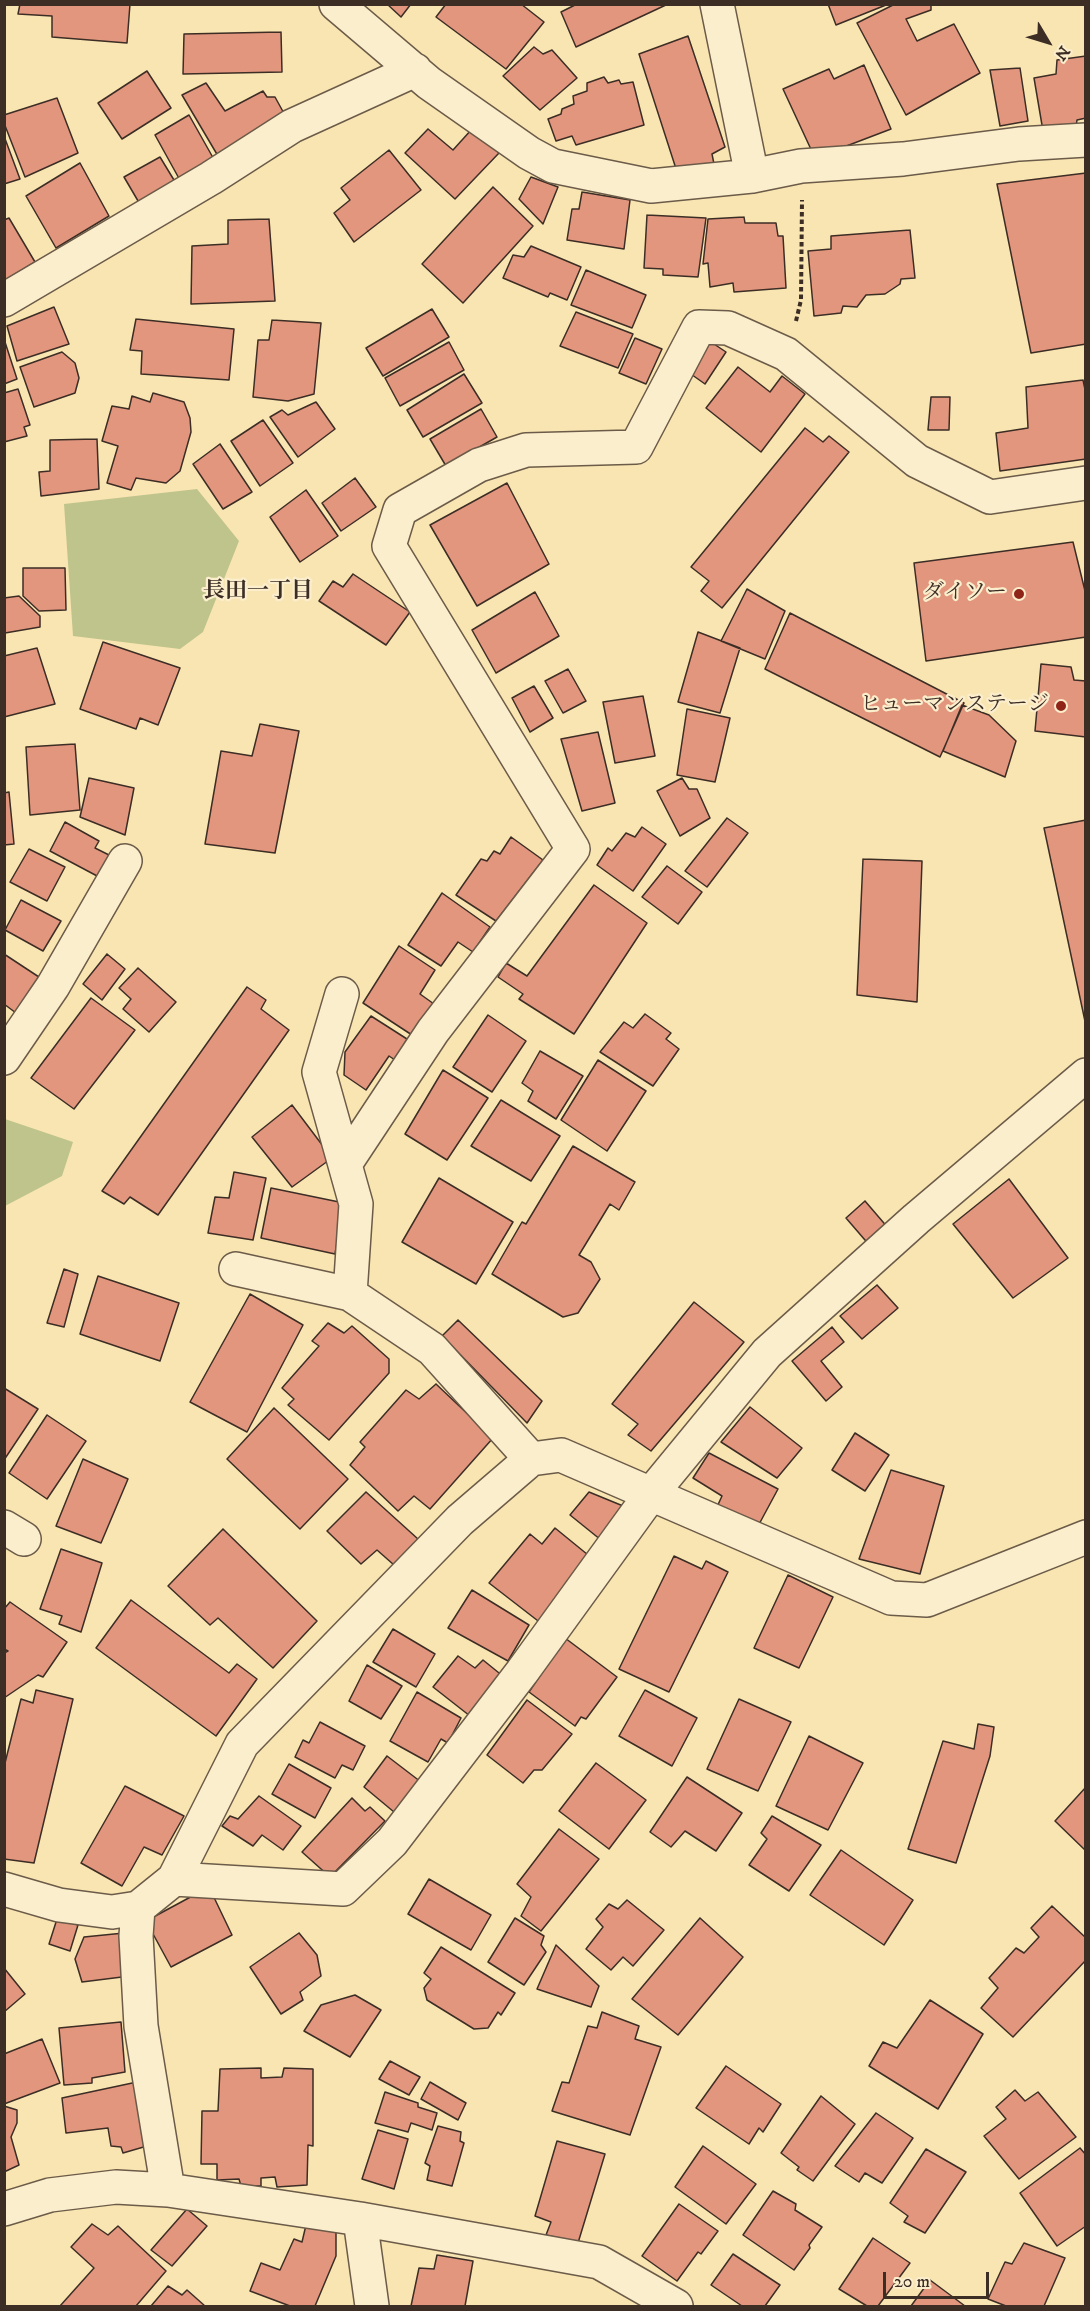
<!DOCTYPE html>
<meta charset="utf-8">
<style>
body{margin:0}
#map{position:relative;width:1090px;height:2311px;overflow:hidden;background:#f9e5b2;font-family:"IM FELL DW Pica",serif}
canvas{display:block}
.frame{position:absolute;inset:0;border:6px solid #3c2d25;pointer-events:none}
.north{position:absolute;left:1018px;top:12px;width:60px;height:60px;-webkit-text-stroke:4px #fbeecd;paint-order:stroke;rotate:128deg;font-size:16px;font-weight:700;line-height:24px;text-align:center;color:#3c2d25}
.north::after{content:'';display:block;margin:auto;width:21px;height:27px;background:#3c2d25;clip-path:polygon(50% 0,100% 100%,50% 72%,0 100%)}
.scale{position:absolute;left:883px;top:2272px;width:106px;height:27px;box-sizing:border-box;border:3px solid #3c2d25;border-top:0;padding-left:8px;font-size:18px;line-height:21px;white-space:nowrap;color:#3c2d25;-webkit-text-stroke:4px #fbeecd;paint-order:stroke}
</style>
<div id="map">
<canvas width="1090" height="2311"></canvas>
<div class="frame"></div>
<div class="north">N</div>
<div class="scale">20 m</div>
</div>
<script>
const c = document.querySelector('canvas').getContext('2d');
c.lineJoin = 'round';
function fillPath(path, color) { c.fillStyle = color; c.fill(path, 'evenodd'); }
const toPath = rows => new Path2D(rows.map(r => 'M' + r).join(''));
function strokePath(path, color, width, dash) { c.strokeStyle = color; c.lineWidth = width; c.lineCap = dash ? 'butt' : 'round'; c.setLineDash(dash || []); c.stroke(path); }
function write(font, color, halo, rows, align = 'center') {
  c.font = font + ' "IM FELL DW Pica","Noto Serif JP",serif'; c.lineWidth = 4.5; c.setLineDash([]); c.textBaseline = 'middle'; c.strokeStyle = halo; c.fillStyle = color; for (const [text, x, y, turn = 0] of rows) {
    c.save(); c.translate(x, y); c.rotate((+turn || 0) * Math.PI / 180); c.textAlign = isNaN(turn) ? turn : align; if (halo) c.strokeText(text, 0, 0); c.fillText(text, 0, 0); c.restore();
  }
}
const green = toPath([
 [197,489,239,541,203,632,180,649,73,636,64,504],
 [5,1119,73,1142,62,1176,5,1206]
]);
const building = toPath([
 [20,4,130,4,127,43,52,37,52,16,18,14,20,4],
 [387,4,411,4,401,17,387,4],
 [446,4,521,4,544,22,506,69,436,17,446,4],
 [577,4,668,4,576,47,561,12,577,4],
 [828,4,885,4,886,5,836,25,828,4],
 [895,4,931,4,931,10,906,19,917,41,954,24,980,73,906,115,857,23,895,4],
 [281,32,282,72,183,74,184,34,281,32],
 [688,36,725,147,712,154,714,164,678,175,639,54,688,36],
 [534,47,543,54,552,50,577,78,540,110,503,76,534,47],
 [1086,56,1086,118,1077,120,1076,127,1043,131,1034,78,1056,74,1057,60,1086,56],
 [864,65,891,129,815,158,783,89,829,69,834,79,864,65],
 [1020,68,1028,121,1000,126,990,70,1020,68],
 [147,71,171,108,122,139,98,103,147,71],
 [604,77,608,83,619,80,621,84,633,82,644,125,576,145,572,136,556,141,548,119,561,114,562,109,574,104,573,96,587,91,587,83,604,77],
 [206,83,225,111,263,91,267,97,275,97,286,117,218,156,182,95,206,83],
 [57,98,78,153,25,177,4,123,4,115,57,98],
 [189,115,216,163,181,182,155,135,189,115],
 [428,129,453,150,472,129,499,153,455,199,405,153,428,129],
 [4,136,20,179,4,184,4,136],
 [389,150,421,190,354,242,334,213,350,200,341,188,389,150],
 [160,157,177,185,141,206,124,177,160,157],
 [80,163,109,216,56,248,26,196,80,163],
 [1086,173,1086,344,1031,353,997,184,1086,173],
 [531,177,558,187,543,224,519,199,531,177],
 [493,187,533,226,463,303,422,264,493,187],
 [582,192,630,200,624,249,567,240,572,209,579,209,582,192],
 [647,215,706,218,698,277,663,275,663,269,644,268,647,215],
 [744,217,745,223,776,223,778,236,783,236,786,288,734,292,733,283,710,287,708,263,703,264,708,219,744,217],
 [9,218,35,262,4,281,4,220,9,218],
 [269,219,275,301,191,304,192,246,228,244,228,220,269,219],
 [910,230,915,278,901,279,900,284,885,294,866,295,857,307,843,306,841,313,814,316,808,251,831,249,831,236,910,230],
 [531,246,581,267,567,300,550,293,548,297,503,278,513,255,524,257,531,246],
 [586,270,646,295,632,328,571,305,586,270],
 [54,307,69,344,17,361,7,326,54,307],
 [432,309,449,337,383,376,366,348,432,309],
 [576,312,633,334,618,368,560,346,576,312],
 [136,319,234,329,229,380,141,374,142,351,130,350,136,319],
 [272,320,321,323,314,394,288,401,253,397,258,340,269,340,272,320],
 [635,338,662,349,646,384,619,373,635,338],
 [4,339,17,379,4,384,4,339],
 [708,340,726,352,705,384,688,372,708,340],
 [449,342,464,370,400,406,385,378,449,342],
 [62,352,75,363,79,378,75,393,34,407,20,367,62,352],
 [738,367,770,392,782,376,805,394,761,452,706,408,738,367],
 [464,374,482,403,423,437,407,410,464,374],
 [1083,380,1086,394,1086,459,1000,471,996,433,1028,428,1026,387,1083,380],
 [18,389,30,425,24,427,27,436,4,442,4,393,18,389],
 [153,393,184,402,190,418,191,432,180,471,166,483,136,478,131,490,107,483,118,446,102,441,112,406,129,409,132,396,150,402,153,393],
 [931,397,950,397,949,430,928,430,931,397],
 [316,402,335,429,298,457,270,417,282,410,288,415,316,402],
 [481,409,497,437,446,466,430,439,481,409],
 [263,420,293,463,260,486,231,441,263,420],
 [805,428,823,442,829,436,849,452,722,608,701,591,709,581,691,567,805,428],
 [97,439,99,489,41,496,39,472,50,471,50,440,97,439],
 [220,444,252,492,223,509,193,464,220,444],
 [355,478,376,507,341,531,322,503,355,478],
 [507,483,549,564,477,606,430,525,507,483],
 [306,490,338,536,300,562,270,517,306,490],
 [1073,542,1086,595,1086,637,926,661,914,563,1073,542],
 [23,568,65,568,66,610,39,611,23,596,23,568],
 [353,574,410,612,386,645,319,601,333,581,343,587,353,574],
 [747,589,785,611,765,659,721,641,747,589],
 [535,592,559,636,496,673,472,630,535,592],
 [19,596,40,616,40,627,5,633,4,598,19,596],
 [790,613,964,703,940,757,765,669,790,613],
 [698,632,740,648,720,713,678,702,698,632],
 [103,642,180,668,158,725,140,718,136,729,80,709,103,642],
 [37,648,55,704,4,717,4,656,37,648],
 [1041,664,1071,667,1074,680,1086,681,1086,737,1035,731,1041,664],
 [568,669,586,701,563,713,545,681,568,669],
 [534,686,553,718,530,732,512,698,534,686],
 [643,696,655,756,615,763,603,702,643,696],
 [962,705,989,715,1016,741,1005,777,943,751,962,705],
 [687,709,730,718,715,782,677,775,687,709],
 [260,724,299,731,275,853,205,844,221,751,252,756,260,724],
 [598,732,615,803,582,811,561,739,598,732],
 [75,744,80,810,30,815,26,747,75,744],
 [89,778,134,788,125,835,80,817,89,778],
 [682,778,689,789,697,789,710,818,680,836,657,791,682,778],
 [9,792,14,844,4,845,4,793,9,792],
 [727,818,748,833,707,887,685,871,727,818],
 [1086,820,1086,1026,1044,828,1086,820],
 [65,822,99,841,95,848,109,855,99,877,50,851,65,822],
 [642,827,666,844,633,891,597,865,608,848,612,851,626,833,635,837,642,827],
 [511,837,543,860,496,921,456,895,481,859,487,861,494,851,500,854,511,837],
 [29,849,65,867,47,901,10,882,29,849],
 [863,859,922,861,917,1002,857,995,863,859],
 [667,866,702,892,678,924,642,897,667,866],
 [594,885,647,923,574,1034,519,999,523,994,498,977,506,963,527,976,594,885],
 [442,893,490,927,473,952,458,942,441,966,408,945,442,893],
 [21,900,61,921,43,951,5,930,21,900],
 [399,946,435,970,420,994,434,1004,412,1035,363,1003,399,946],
 [4,954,42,979,16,1013,4,1004,4,954],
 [107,954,125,969,102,1000,83,984,107,954],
 [138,968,176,1002,149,1032,123,1009,131,999,119,988,138,968],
 [247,987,266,1000,261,1009,289,1030,158,1215,130,1197,124,1204,102,1191,247,987],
 [91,998,135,1030,74,1109,31,1078,91,998],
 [645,1014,671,1033,666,1039,679,1049,653,1086,600,1052,624,1022,633,1028,645,1014],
 [488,1015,526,1041,492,1092,453,1067,488,1015],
 [371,1016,407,1039,395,1060,389,1056,366,1090,344,1075,345,1052,371,1016],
 [540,1051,583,1076,556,1119,528,1101,533,1091,522,1083,540,1051],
 [598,1060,646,1091,607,1151,561,1120,598,1060],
 [443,1070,488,1098,447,1160,405,1134,443,1070],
 [501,1100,560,1136,531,1181,471,1146,501,1100],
 [292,1105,332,1158,292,1187,252,1137,292,1105],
 [573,1146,635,1182,619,1210,610,1204,579,1255,591,1262,600,1279,578,1313,563,1317,492,1274,522,1222,526,1224,573,1146],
 [234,1172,266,1178,253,1240,208,1233,215,1197,229,1198,234,1172],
 [439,1178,513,1222,476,1284,402,1242,439,1178],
 [1009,1179,1068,1258,1013,1298,953,1224,1009,1179],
 [271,1188,344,1203,335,1254,261,1238,271,1188],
 [865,1201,889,1229,871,1247,846,1218,865,1201],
 [64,1269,78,1274,64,1327,47,1323,64,1269],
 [98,1276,179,1303,160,1361,80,1334,98,1276],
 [877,1285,898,1308,862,1339,840,1316,877,1285],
 [250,1294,303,1325,247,1432,190,1402,250,1294],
 [694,1302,744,1342,651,1451,628,1435,638,1424,612,1404,694,1302],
 [458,1320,542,1401,527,1423,442,1336,458,1320],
 [328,1323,344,1333,352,1326,389,1359,389,1373,329,1440,288,1405,294,1399,282,1388,319,1346,312,1341,328,1323],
 [832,1327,844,1342,821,1361,842,1387,826,1401,792,1361,832,1327],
 [436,1384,493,1438,430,1509,414,1496,398,1511,350,1465,365,1447,360,1442,406,1390,419,1399,436,1384],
 [4,1388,38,1409,4,1460,4,1388],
 [750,1407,802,1448,777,1478,721,1442,750,1407],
 [274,1408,348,1479,300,1529,227,1459,274,1408],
 [47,1415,86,1441,47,1499,9,1473,47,1415],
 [855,1433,889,1455,865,1491,832,1470,855,1433],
 [709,1453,778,1489,757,1528,716,1509,722,1496,693,1478,709,1453],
 [83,1459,128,1479,101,1543,56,1526,83,1459],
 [891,1470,944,1486,920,1574,859,1559,891,1470],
 [366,1492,418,1539,394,1565,377,1550,361,1564,327,1531,366,1492],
 [589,1492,628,1508,601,1540,570,1515,589,1492],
 [555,1528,593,1559,542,1624,489,1583,530,1534,542,1544,555,1528],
 [223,1529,317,1621,273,1668,218,1618,210,1625,168,1586,223,1529],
 [61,1549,102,1563,81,1632,59,1624,62,1616,40,1609,61,1549],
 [674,1556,702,1569,706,1561,728,1572,669,1692,619,1669,674,1556],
 [788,1575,833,1597,799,1668,754,1648,788,1575],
 [472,1590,529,1625,508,1661,448,1628,472,1590],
 [131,1600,229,1673,237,1664,257,1679,216,1736,96,1648,131,1600],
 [10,1602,67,1642,43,1677,38,1675,4,1698,4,1653,8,1651,4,1649,4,1609,10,1602],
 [393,1629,435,1654,416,1687,373,1662,393,1629],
 [565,1638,617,1677,586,1719,581,1717,575,1726,529,1692,565,1638],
 [458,1656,475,1668,483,1660,504,1677,470,1716,433,1687,458,1656],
 [367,1665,402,1686,381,1719,349,1701,367,1665],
 [36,1690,73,1699,34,1863,4,1859,4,1767,21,1699,33,1703,36,1690],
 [645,1690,697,1718,672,1766,619,1736,645,1690],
 [417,1692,461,1718,448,1743,441,1739,428,1762,390,1741,417,1692],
 [739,1699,791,1722,758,1791,707,1769,739,1699],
 [527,1700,572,1734,542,1770,534,1770,523,1783,487,1755,527,1700],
 [320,1722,365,1746,353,1770,342,1765,335,1778,295,1757,303,1740,309,1743,320,1722],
 [978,1724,994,1727,990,1756,956,1863,908,1849,943,1741,974,1749,978,1724],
 [809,1736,863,1763,828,1830,776,1806,809,1736],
 [387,1756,421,1782,394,1812,364,1787,387,1756],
 [596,1763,646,1800,609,1849,559,1811,596,1763],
 [289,1764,331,1788,315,1818,272,1794,289,1764],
 [687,1777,742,1813,716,1851,685,1831,671,1847,650,1832,687,1777],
 [125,1786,184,1816,162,1855,144,1847,122,1886,81,1863,125,1786],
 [1086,1787,1086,1851,1055,1821,1086,1787],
 [259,1796,301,1826,283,1850,262,1835,253,1846,222,1826,230,1816,238,1819,259,1796],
 [352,1798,365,1811,370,1807,385,1821,330,1877,302,1852,352,1798],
 [772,1816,821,1845,789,1891,749,1865,767,1839,761,1833,772,1816],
 [559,1829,599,1859,541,1931,521,1916,531,1897,517,1884,559,1829],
 [841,1850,913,1900,884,1945,810,1895,841,1850],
 [429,1879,491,1915,471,1950,408,1914,429,1879],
 [209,1887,232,1935,171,1967,146,1921,209,1887],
 [627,1900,664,1930,633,1966,623,1957,611,1970,586,1949,603,1927,596,1919,609,1904,618,1909,627,1900],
 [1052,1906,1086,1938,1086,1960,1013,2037,981,2008,998,1988,989,1978,1016,1948,1024,1953,1039,1937,1031,1928,1052,1906],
 [515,1918,544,1936,541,1945,546,1952,524,1985,488,1962,515,1918],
 [700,1918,743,1957,678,2035,632,1999,700,1918],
 [57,1919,78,1925,70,1951,49,1944,57,1919],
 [124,1933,130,1976,82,1982,75,1959,84,1937,124,1933],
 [299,1933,317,1955,321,1976,300,1992,303,2000,281,2014,250,1967,299,1933],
 [556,1945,599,1986,591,2007,537,1989,556,1945],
 [441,1947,515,1993,501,2015,498,2012,488,2028,474,2029,427,2000,424,1988,431,1979,424,1973,441,1947],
 [4,1968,25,1994,4,2012,4,1968],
 [355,1995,381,2010,350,2057,304,2031,321,2005,355,1995],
 [930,2000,983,2034,938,2109,869,2066,883,2042,897,2048,930,2000],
 [602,2012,639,2026,635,2039,661,2047,630,2135,552,2111,562,2082,569,2083,588,2026,597,2028,602,2012],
 [121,2022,125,2072,92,2078,92,2083,64,2085,59,2028,121,2022],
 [42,2039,60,2083,4,2104,4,2054,42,2039],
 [390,2061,420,2077,409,2095,379,2079,390,2061],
 [726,2066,781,2104,763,2132,759,2128,749,2144,696,2108,726,2066],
 [261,2068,261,2078,282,2077,284,2068,313,2069,313,2146,308,2145,307,2185,277,2187,275,2177,261,2178,261,2186,241,2186,239,2179,217,2180,217,2164,201,2164,202,2111,218,2111,220,2069,261,2068],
 [137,2082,147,2146,123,2153,121,2147,111,2146,108,2128,66,2133,62,2098,137,2082],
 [430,2082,466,2103,458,2120,421,2099,430,2082],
 [1015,2090,1025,2101,1038,2092,1076,2137,1019,2179,984,2136,1006,2119,996,2107,1015,2090],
 [385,2092,418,2103,418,2107,437,2113,432,2130,411,2123,408,2132,375,2123,385,2092],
 [821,2096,855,2124,813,2181,797,2170,799,2167,781,2153,821,2096],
 [4,2106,17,2110,17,2123,11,2137,19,2165,4,2172,4,2106],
 [876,2113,913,2138,882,2183,865,2173,859,2182,835,2166,876,2113],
 [438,2126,461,2132,460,2141,464,2143,452,2186,427,2180,430,2166,425,2163,438,2126],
 [378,2130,408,2139,394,2189,362,2179,378,2130],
 [557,2141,605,2154,578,2243,546,2235,551,2222,535,2216,557,2141],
 [703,2146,756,2184,726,2224,675,2187,703,2146],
 [1080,2148,1086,2155,1086,2226,1057,2246,1020,2193,1080,2148],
 [926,2149,966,2172,925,2233,904,2222,908,2216,890,2203,926,2149],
 [773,2191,796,2204,795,2210,822,2227,809,2245,810,2248,794,2270,743,2235,773,2191],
 [679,2204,718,2231,701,2254,698,2252,677,2281,642,2256,679,2204],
 [187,2209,207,2226,172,2266,151,2250,187,2209],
 [92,2224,108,2235,118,2226,166,2271,136,2306,60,2306,94,2268,71,2247,92,2224],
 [306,2225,336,2230,336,2256,315,2306,290,2306,250,2291,261,2263,280,2270,294,2239,302,2242,306,2225],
 [873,2238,910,2263,878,2306,867,2306,839,2289,873,2238],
 [1024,2243,1065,2258,1044,2306,1006,2306,988,2299,1005,2262,1012,2264,1024,2243],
 [733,2254,780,2285,765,2306,742,2306,711,2285,733,2254],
 [437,2255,473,2261,465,2306,411,2306,419,2268,434,2269,437,2255],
 [930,2280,965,2306,911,2306,930,2280],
 [168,2286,182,2295,187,2290,205,2306,151,2306,168,2286]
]);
const path = toPath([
 [796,321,801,300,802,200]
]);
const street = toPath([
 [336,4,429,83,529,153,553,166,651,186,752,176,801,166,903,159,1019,144,1086,140],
 [717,4,752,176],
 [4,300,211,178,292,126,415,70],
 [342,994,319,1072,356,1204,350,1294,432,1349,531,1459],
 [4,1058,53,986,125,861],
 [345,1164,433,1031,573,849,389,546,400,510,479,465,526,450,636,447,699,327,728,328,786,354,917,461,990,497,1086,483],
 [236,1269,350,1294],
 [4,1527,24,1539],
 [174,1879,343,1889,392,1842,522,1672,651,1494,767,1353,916,1219,1086,1075],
 [4,1889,59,1905,112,1912,138,1908,174,1879,242,1744,460,1520,531,1459,561,1455,891,1598,927,1600,1086,1537],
 [138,1908,136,1936,141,2026,168,2190],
 [4,2209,50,2195,116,2187,168,2190,360,2219,599,2262,676,2306],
 [360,2219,372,2306]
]);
const markers = [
 [1019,594,6,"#8f2418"],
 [1061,706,6,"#8f2418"]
];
const poiNames = [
 ["ダイソー",1007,594],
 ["ヒューマンステージ",1049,706]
];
const neighbourhoodNames = [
 ["長田一丁目",258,592]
];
fillPath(green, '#bfc48c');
fillPath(building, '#e3967e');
strokePath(building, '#3c2d25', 1.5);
strokePath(street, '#6b5b48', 36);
strokePath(path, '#3c2d25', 4, [4.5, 3]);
strokePath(street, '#fbeecd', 33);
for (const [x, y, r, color] of markers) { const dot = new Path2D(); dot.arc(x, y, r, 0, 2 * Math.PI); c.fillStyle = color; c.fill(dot); strokePath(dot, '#fbeecd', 2); }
write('21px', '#3c2d25', '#fbeecd', poiNames, 'right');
write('bold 22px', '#3c2d25', '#fbeecd', neighbourhoodNames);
</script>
